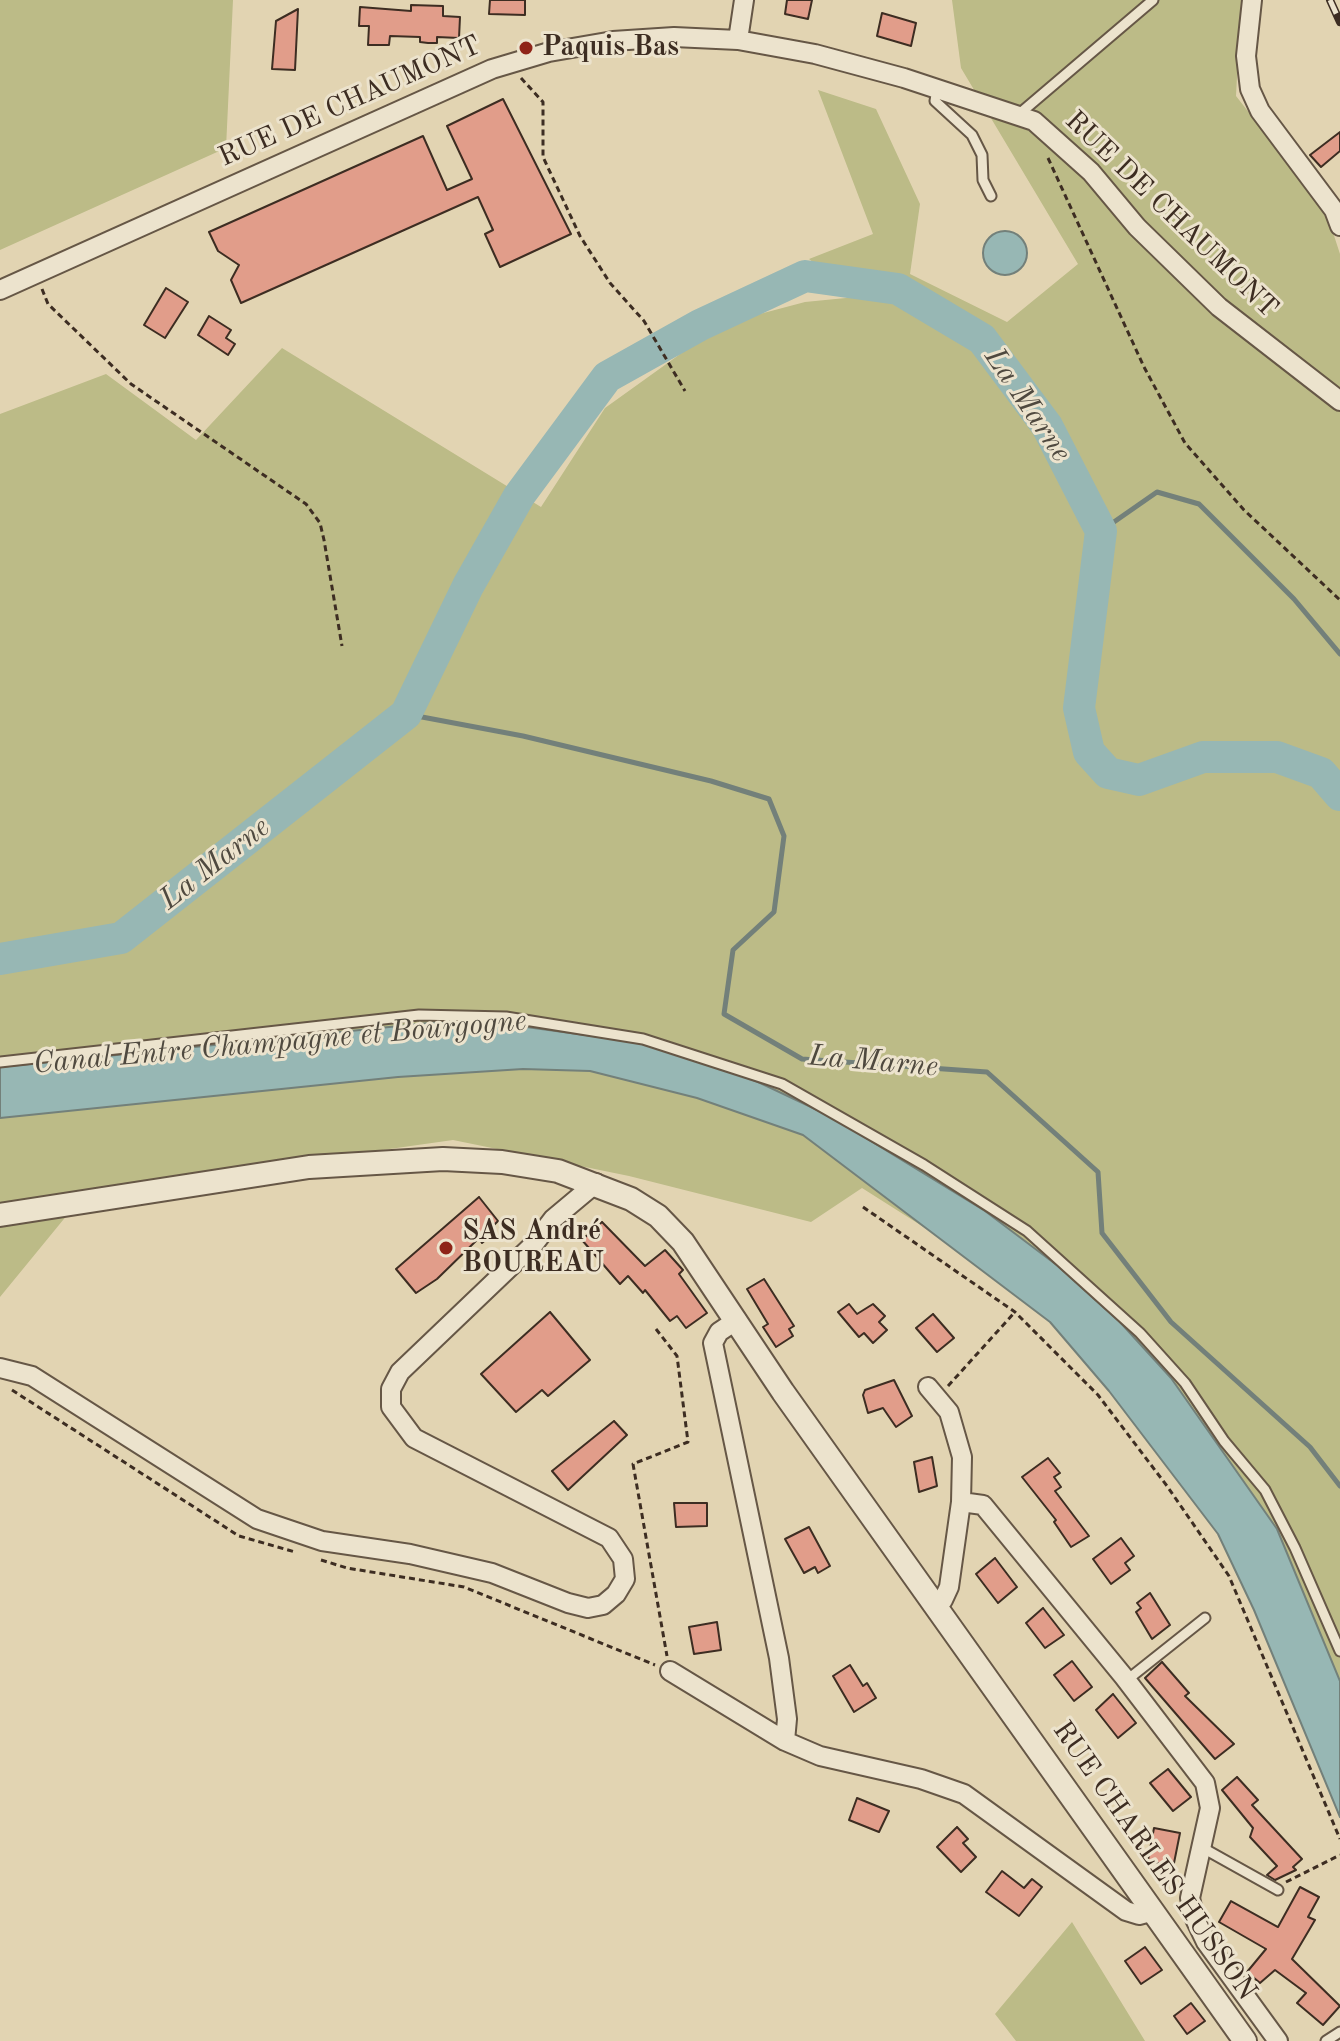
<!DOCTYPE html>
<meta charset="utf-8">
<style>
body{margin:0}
canvas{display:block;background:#e2d4b2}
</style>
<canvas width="1340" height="2041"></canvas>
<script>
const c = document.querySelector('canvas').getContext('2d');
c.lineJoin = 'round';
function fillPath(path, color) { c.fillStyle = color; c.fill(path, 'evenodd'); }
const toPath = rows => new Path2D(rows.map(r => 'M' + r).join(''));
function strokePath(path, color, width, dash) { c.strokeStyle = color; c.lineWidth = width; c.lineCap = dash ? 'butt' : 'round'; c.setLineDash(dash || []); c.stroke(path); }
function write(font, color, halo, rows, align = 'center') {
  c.font = font + ' "Old Standard TT",serif'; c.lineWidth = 6; c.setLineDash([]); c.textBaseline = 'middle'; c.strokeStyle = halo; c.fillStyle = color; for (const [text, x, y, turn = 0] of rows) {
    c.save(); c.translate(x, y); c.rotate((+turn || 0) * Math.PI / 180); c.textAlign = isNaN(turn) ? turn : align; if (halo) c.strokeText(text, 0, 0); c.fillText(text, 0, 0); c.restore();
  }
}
const green = toPath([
 [0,0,233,0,226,148,0,250],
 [952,0,1241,0,1236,96,1326,211,1340,254,1340,1691,1114,1378,985,1266,862,1188,811,1222,629,1176,453,1140,86,1192,0,1297,0,414,106,374,196,440,282,348,541,507,605,408,722,324,805,302,856,297,809,259,873,234,818,90,876,109,920,204,910,274,1007,322,1078,264,961,68],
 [1072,1922,1145,2041,1016,2041,995,2014]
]);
const water = toPath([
 '983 253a22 22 0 1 1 44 0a22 22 0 1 1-44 0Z',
 [467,1019,652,1044,756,1081,830,1116,985,1211,1058,1266,1119,1321,1171,1378,1277,1529,1340,1681,1340,1817,1254,1610,1218,1534,1109,1391,1050,1322,803,1135,697,1098,590,1071,523,1069,398,1077,0,1118,0,1067,467,1019]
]);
const stream = toPath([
 [1101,531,1157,492,1199,504,1294,599,1340,654],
 [406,714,523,736,711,781,769,799,784,836,774,912,733,950,724,1014,802,1059,987,1072,1098,1172,1102,1233,1171,1322,1310,1447,1340,1486]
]);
const river = toPath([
 [0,959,121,938,406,714,468,586,519,496,607,377,700,325,805,276,898,289,982,339,1047,426,1101,531,1079,708,1089,752,1108,773,1139,780,1203,757,1277,757,1321,773,1340,795]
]);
const building = toPath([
 [490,0,525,0,525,15,489,14,490,0],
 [787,0,812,0,808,19,785,14,787,0],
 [411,5,443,6,443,16,460,17,459,38,437,37,437,43,428,43,420,42,420,37,390,36,389,45,368,45,369,26,359,26,360,7,411,11,411,5],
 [298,9,295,70,272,69,276,21,298,9],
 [882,13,916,23,911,46,877,36,882,13],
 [503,99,571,234,500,267,485,234,493,230,478,197,241,303,231,280,239,265,218,251,209,232,423,136,447,190,472,179,447,126,503,99],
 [1340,132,1340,151,1321,167,1310,155,1340,132],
 [166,288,188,302,165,338,144,325,166,288],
 [209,316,231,330,226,338,235,344,228,355,198,335,209,316],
 [479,1197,498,1221,491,1228,495,1232,482,1243,479,1238,437,1279,416,1293,396,1269,479,1197],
 [602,1222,645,1266,665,1250,683,1270,679,1274,707,1313,686,1328,677,1316,670,1321,645,1290,643,1293,628,1276,620,1284,582,1240,602,1222],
 [764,1279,794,1326,789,1329,793,1336,776,1347,763,1327,768,1324,747,1289,764,1279],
 [849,1304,857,1314,873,1304,885,1316,879,1322,887,1330,873,1343,864,1333,859,1337,838,1312,849,1304],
 [550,1312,590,1360,548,1396,542,1390,516,1412,481,1374,550,1312],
 [933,1314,954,1338,937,1352,916,1328,933,1314],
 [894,1380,912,1416,896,1427,883,1408,868,1413,863,1395,865,1390,894,1380],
 [614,1421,627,1435,568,1490,552,1471,614,1421],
 [932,1457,937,1486,919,1492,914,1462,932,1457],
 [1048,1458,1060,1473,1054,1477,1061,1487,1055,1491,1089,1536,1071,1547,1054,1522,1056,1520,1022,1477,1048,1458],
 [674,1503,707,1503,707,1526,676,1527,674,1503],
 [809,1527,830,1566,818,1573,815,1567,804,1573,785,1539,809,1527],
 [1121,1538,1134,1556,1125,1563,1130,1570,1111,1584,1093,1559,1121,1538],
 [995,1558,1017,1587,998,1603,976,1574,995,1558],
 [1150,1593,1170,1625,1152,1639,1136,1612,1141,1608,1137,1603,1150,1593],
 [1043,1608,1064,1635,1045,1648,1026,1623,1043,1608],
 [717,1622,721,1650,694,1654,689,1627,717,1622],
 [1072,1661,1092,1687,1074,1701,1054,1675,1072,1661],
 [1162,1662,1189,1693,1185,1696,1234,1744,1215,1759,1145,1678,1162,1662],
 [850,1665,863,1686,867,1683,876,1698,854,1712,833,1676,850,1665],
 [1113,1694,1136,1723,1118,1738,1096,1710,1113,1694],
 [1168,1769,1191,1797,1173,1811,1150,1783,1168,1769],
 [1237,1777,1258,1800,1252,1805,1302,1859,1293,1867,1296,1870,1275,1880,1267,1875,1277,1866,1250,1837,1253,1828,1222,1790,1237,1777],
 [857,1798,889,1811,879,1832,849,1820,857,1798],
 [957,1827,968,1839,963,1843,976,1857,961,1872,937,1847,957,1827],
 [1154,1828,1180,1833,1173,1868,1148,1860,1154,1828],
 [1002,1871,1024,1888,1032,1879,1042,1887,1019,1916,986,1892,1002,1871],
 [1300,1887,1319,1897,1308,1917,1315,1920,1292,1959,1340,2006,1323,2025,1297,2003,1306,1993,1275,1970,1260,1983,1247,1972,1266,1949,1219,1922,1231,1901,1278,1927,1300,1887],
 [1145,1947,1162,1970,1141,1984,1125,1961,1145,1947],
 [1191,2003,1205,2021,1187,2034,1174,2016,1191,2003]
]);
const path = toPath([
 [521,78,543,102,543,157,580,236,610,283,644,321,685,391],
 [1048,158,1144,367,1185,443,1244,510,1340,600],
 [42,289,48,304,131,384,306,504,320,523,324,540,342,646],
 [863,1207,1015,1312,1098,1395,1167,1486,1229,1576,1340,1839],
 [656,1329,677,1356,688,1442,633,1464,667,1656],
 [948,1386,1015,1312],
 [12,1390,239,1536,295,1552],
 [321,1560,347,1568,464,1587,655,1665],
 [1286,1882,1340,1855]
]);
const service = toPath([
 [937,89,935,101,972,135,982,155,983,180,991,196],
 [1018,115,1153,0],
 [0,1062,419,1015,506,1017,643,1039,782,1084,924,1165,1027,1231,1140,1333,1185,1383,1224,1441,1265,1490,1295,1548,1340,1651],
 [1127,1680,1205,1618],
 [1201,1847,1278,1890],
 [1326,2041,1340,2032]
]);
const minor = toPath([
 [1252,0,1246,56,1250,89,1260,111,1334,210,1340,226],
 [738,40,744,0],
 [0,290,492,69,549,52,613,41,674,37,738,40,815,54,904,78,1034,121,1091,172,1137,227,1219,307,1340,401],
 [737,1320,719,1332,713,1343,779,1658,787,1719,785,1741],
 [0,1368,32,1376,257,1519,322,1541,410,1554,492,1573,568,1603,588,1608,603,1605,616,1594,625,1579,623,1559,609,1538,414,1438,391,1407,391,1389,400,1372,534,1244,553,1219,596,1183],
 [928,1387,949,1412,962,1457,961,1502,983,1505,1124,1677,1205,1783,1210,1808,1190,1898,1195,1919,1206,1942,1278,2041],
 [935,1606,943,1600,949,1587,961,1502],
 [670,1671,785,1741,820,1756,921,1779,964,1794,1126,1911,1139,1915,1154,1911]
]);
const tertiary = toPath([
 [0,1215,309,1167,443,1159,502,1162,558,1171,631,1199,658,1216,683,1242,783,1392,1245,2041]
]);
const rail = toPath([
 [1330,0,1340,22]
]);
const markers = [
 [526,48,8,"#8f2418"],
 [446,1248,8,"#8f2418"]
];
const poiNames = [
 ["Paquis Bas",542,48],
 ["SAS André",462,1232],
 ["BOUREAU",462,1264]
];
const streetNames = [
 ["RUE DE CHAUMONT",350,102,-24],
 ["RUE DE CHAUMONT",1171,215,44],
 ["RUE CHARLES HUSSON",1154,1861,55]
];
const waterNames = [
 ["La Marne",1027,405,56],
 ["La Marne",215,864,-38],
 ["Canal Entre Champagne et Bourgogne",280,1043,-5],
 ["La Marne",873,1062,5]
];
fillPath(green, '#bcbb87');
fillPath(water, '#97b7b4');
strokePath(water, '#73807a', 2);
strokePath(stream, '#73807a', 5);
strokePath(river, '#97b7b4', 32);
fillPath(building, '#e19d8a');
strokePath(building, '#3d2d22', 2);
strokePath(service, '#665746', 13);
strokePath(minor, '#665746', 22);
strokePath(tertiary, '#665746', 26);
strokePath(path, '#3d2d22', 3, [6, 4]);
strokePath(service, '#ece3cd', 9);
strokePath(minor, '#ece3cd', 18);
strokePath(tertiary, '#ece3cd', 22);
strokePath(rail, '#3d2d22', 8);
strokePath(rail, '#ece3cd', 5, [15]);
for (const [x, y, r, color] of markers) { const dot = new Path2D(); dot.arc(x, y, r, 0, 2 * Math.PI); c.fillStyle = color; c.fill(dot); strokePath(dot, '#ece3cd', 3); }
write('bold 28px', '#3d2d22', '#ece3cd', poiNames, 'left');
write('28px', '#3d2d22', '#ece3cd', streetNames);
write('italic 30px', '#4f493f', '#ece3cd', waterNames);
</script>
